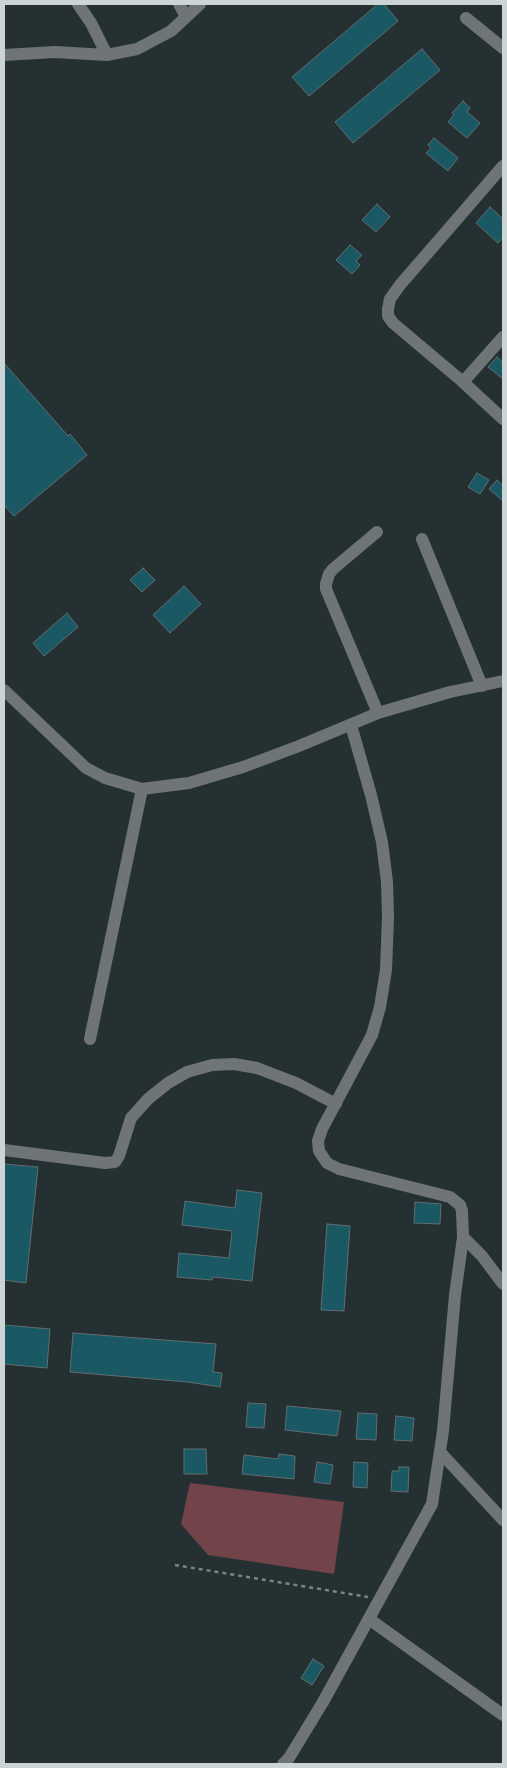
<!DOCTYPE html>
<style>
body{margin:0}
#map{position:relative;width:507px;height:1768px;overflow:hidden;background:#253033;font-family:"Nunito Sans",sans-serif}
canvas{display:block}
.frame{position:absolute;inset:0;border:5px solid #cdd4d6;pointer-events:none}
</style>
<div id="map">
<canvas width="507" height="1768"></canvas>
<div class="frame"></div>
</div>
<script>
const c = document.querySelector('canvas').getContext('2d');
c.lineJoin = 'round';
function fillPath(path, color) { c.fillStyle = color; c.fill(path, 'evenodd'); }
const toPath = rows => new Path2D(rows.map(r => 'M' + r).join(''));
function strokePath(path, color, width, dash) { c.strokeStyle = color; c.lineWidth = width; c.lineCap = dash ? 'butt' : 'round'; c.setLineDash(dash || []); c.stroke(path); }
const forest = toPath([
 [190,1483,344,1502,334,1574,208,1555,181,1524]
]);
const building = toPath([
 [378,4,384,4,398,21,309,96,292,77,378,4],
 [422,49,440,70,353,143,335,122,422,49],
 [463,101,470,108,467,112,480,123,467,138,448,122,454,115,452,113,463,101],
 [434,138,458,158,448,171,426,153,431,148,428,145,434,138],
 [377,204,390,217,376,232,362,220,377,204],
 [490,207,503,219,503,238,498,243,476,223,490,207],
 [350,245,362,255,356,261,360,265,352,274,336,260,350,245],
 [497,357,503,362,503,379,488,367,497,357],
 [4,363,68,436,70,434,87,455,14,516,4,505,4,363],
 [477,473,489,480,480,494,468,487,477,473],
 [497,480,503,486,503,501,489,489,497,480],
 [143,568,155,580,142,592,130,580,143,568],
 [184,586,201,604,170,633,153,615,184,586],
 [67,613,78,627,44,656,33,643,67,613],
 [4,1164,38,1167,26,1283,4,1280,4,1164],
 [237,1190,262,1193,252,1281,213,1277,212,1280,177,1277,179,1253,229,1258,232,1231,182,1225,185,1201,235,1208,237,1190],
 [415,1202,441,1204,440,1224,414,1223,415,1202],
 [327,1224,350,1226,344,1311,321,1310,327,1224],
 [4,1325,50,1329,47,1368,4,1364,4,1325],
 [73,1333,216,1344,213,1372,222,1373,220,1387,188,1382,70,1372,73,1333],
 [248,1403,266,1404,264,1428,246,1427,248,1403],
 [287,1406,341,1411,337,1436,285,1430,287,1406],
 [358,1413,377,1414,376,1440,356,1439,358,1413],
 [396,1416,414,1418,412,1441,394,1440,396,1416],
 [184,1449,206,1449,207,1474,184,1474,184,1449],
 [279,1454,295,1456,294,1479,242,1474,244,1455,278,1459,279,1454],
 [317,1462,333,1465,330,1484,314,1482,317,1462],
 [354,1462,368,1463,367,1488,353,1487,354,1462],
 [399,1467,409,1467,408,1492,391,1491,392,1471,399,1471,399,1467],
 [313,1659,324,1666,312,1685,301,1678,313,1659]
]);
const path = toPath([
 [175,1565,368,1597]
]);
const minor = toPath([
 [78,4,91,23,107,55],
 [179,4,186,17],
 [466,18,503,48],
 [4,55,55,52,107,55,137,49,171,31,200,4],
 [503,166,400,285,390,299,388,309,388,316,393,323,463,382,503,419],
 [463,382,503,337],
 [377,532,333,569,329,574,326,584,326,589,378,713],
 [422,539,482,686],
 [4,690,86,768,105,778,142,789,189,783,243,767,299,746,378,713,450,692,503,681],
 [90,1039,142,789],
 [4,1150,105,1163,115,1162,119,1156,131,1118,148,1099,168,1083,187,1072,212,1065,234,1064,257,1068,296,1083,336,1104],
 [463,1237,482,1256,503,1284],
 [440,1452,503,1520],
 [369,1619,503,1715],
 [283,1764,289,1758,323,1702,432,1504,443,1431,455,1295,463,1237,462,1211,460,1205,450,1197,339,1169,327,1163,319,1151,318,1141,322,1129,372,1035,380,1007,386,970,388,917,387,882,382,842,371,795,351,725]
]);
fillPath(forest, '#72444a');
fillPath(building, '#1a5863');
strokePath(building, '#616e71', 1);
strokePath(path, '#7b8386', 2.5, [4, 4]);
strokePath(minor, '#6f7576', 12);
</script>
